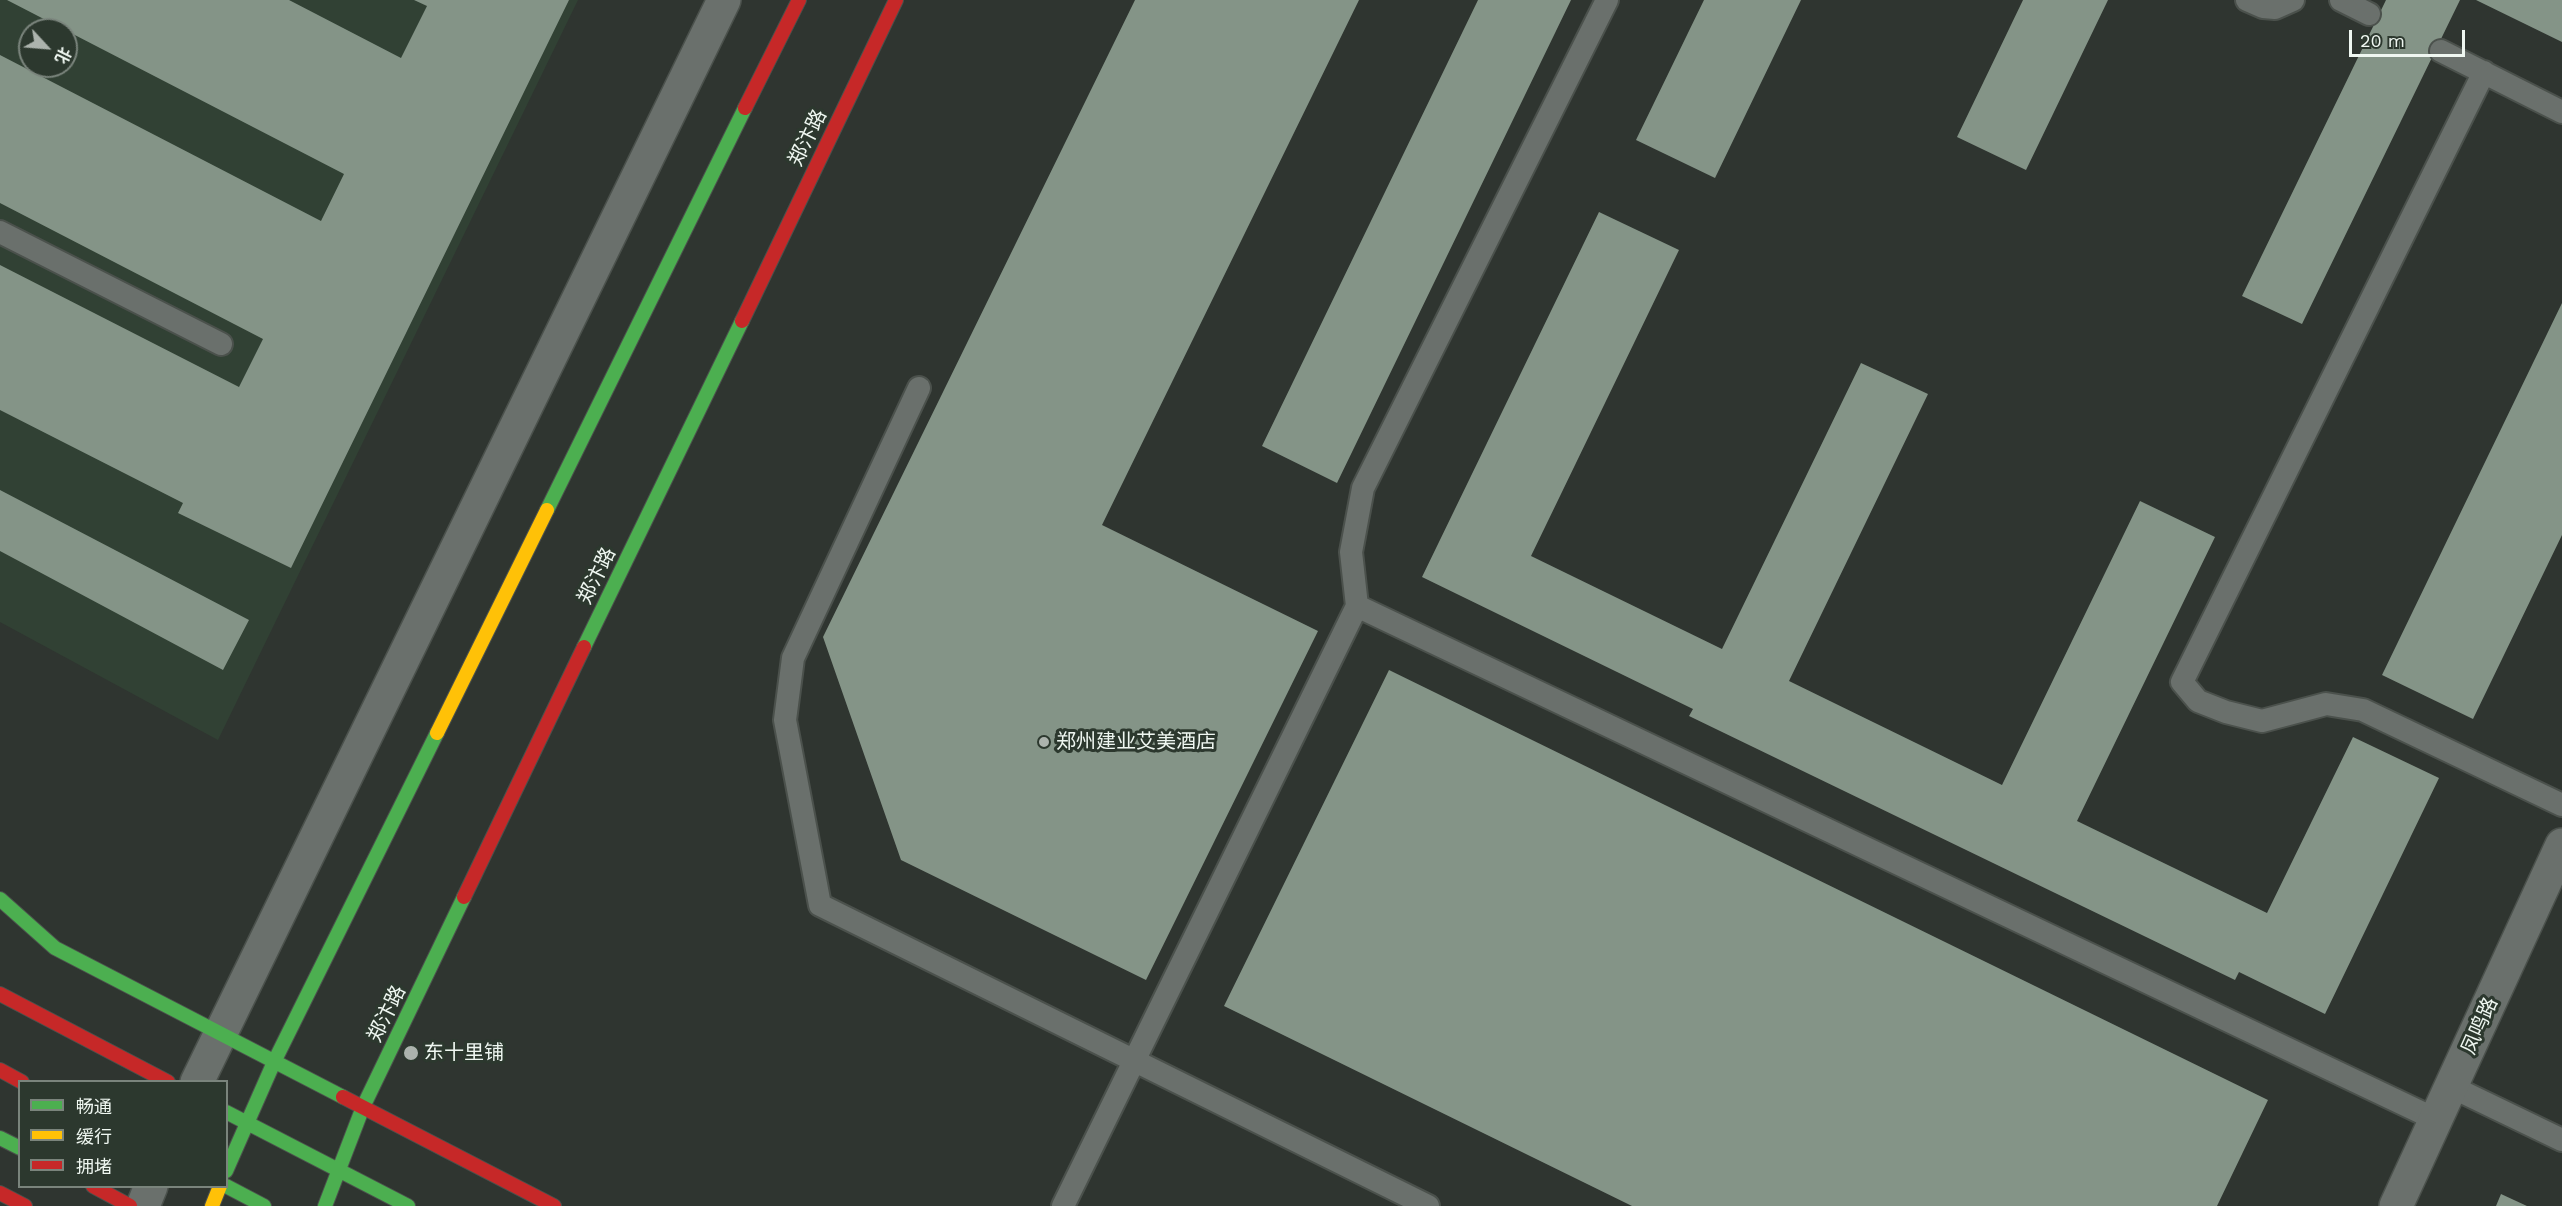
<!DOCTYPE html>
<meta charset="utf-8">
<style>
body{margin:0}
#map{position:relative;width:2562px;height:1206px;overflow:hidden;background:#2f3530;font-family:"Work Sans","Noto Sans SC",sans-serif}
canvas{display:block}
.legend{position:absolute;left:18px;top:1080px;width:210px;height:108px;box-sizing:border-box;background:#2c382e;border:2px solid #7a847c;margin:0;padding:8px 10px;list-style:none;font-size:18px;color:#eff7f1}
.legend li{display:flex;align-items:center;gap:12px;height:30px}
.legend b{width:30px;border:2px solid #7a847c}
.north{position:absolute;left:18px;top:18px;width:60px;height:60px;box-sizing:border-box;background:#2c382e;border:2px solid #7a847c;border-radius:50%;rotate:116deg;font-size:16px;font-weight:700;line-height:24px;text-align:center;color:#eff7f1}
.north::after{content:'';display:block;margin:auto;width:21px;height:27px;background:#acb3ad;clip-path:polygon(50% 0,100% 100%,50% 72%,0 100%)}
.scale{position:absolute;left:2349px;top:30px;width:116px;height:27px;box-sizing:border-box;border:3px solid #eff7f1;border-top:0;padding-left:8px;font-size:18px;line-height:21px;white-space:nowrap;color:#eff7f1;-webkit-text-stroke:4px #2c382e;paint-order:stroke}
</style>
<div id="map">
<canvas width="2562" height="1206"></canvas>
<ul class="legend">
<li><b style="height:8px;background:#4caf50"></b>畅通</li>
<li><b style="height:8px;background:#ffc107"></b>缓行</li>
<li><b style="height:8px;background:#c62828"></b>拥堵</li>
</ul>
<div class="north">北</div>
<div class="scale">20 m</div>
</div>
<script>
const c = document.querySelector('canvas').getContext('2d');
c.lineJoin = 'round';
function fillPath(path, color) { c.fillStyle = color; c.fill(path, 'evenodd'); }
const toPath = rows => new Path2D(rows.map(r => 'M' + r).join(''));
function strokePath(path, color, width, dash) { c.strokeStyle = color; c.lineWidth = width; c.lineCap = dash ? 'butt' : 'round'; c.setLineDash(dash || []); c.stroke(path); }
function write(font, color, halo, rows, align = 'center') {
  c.font = font + ' "Work Sans","Noto Sans SC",sans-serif'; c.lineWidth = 6; c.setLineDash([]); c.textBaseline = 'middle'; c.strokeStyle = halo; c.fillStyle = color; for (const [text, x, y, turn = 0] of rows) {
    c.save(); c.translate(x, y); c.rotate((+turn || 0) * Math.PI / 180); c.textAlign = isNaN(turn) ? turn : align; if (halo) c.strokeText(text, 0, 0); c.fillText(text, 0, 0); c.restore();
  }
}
const built = toPath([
 [0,0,578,0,218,740,0,622],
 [30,30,66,30,66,66,30,66]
]);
const building = toPath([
 [7,0,289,0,401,58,427,6,414,0,569,0,291,568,178,513,183,503,0,410,0,265,239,387,263,339,0,203,0,55,321,221,344,174],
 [1135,0,1359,0,1102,525,1318,631,1146,980,901,860,823,637],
 [1478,0,1571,0,1337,483,1262,446],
 [1704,0,1801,0,1715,178,1636,140],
 [2023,0,2108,0,2026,170,1957,137],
 [2386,0,2460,0,2302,324,2242,296],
 [2476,0,2562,0,2562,42],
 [1599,212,1679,250,1531,556,1722,649,1861,363,1928,394,1789,681,2002,785,2140,501,2215,537,2077,821,2267,913,2353,737,2439,778,2325,1014,2239,972,2235,980,1689,716,1693,709,1422,577],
 [2562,303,2562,535,2473,719,2382,675],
 [0,490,249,620,223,670,0,551],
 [1389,670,2268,1100,2217,1206,1632,1206,1224,1006],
 [2501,1194,2527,1206,2496,1206]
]);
const lane = toPath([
 [2247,0,2263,7,2275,8,2293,0],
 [2341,0,2369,14],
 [2441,51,2562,112],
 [2484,72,2182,682,2198,701,2226,712,2262,721,2326,704,2363,710,2562,805],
 [0,232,221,344],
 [919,388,793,658,785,720,820,905,1428,1206],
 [1357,606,1351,552,1363,488,1607,0],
 [2452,1087,2562,1140],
 [1063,1206,1357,606,2437,1120]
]);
const street = toPath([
 [197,1082,724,0],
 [143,1206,151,1186],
 [2396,1206,2562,845]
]);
const fast = toPath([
 [547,510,745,108],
 [584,647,742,321],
 [0,899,55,948,343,1097],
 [226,1112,408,1206],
 [0,1138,20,1148],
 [226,1171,274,1062,437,733],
 [226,1186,264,1206],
 [325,1206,363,1107,464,897]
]);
const slow = toPath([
 [437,733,547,510],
 [212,1206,220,1186]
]);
const jam = toPath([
 [745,108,799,0],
 [742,321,896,0],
 [464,897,584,647],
 [0,994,168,1082],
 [0,1070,22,1082],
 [343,1097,554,1206],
 [93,1186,130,1206],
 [0,1193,25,1206]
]);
const markers = [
 [1044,742,6,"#acb3ad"],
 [411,1053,8,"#acb3ad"]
];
const streetNames = [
 ["郑汴路",808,138,-64],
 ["郑汴路",597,576,-64],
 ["郑汴路",387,1014,-64],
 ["凤鸣路",2480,1026,-66]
];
const poiNames = [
 ["郑州建业艾美酒店",1056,742],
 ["东十里铺",424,1053]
];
fillPath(built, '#314134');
fillPath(building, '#849487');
strokePath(lane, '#4b514c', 26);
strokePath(street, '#4b514c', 36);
strokePath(fast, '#4b514c', 16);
strokePath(slow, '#4b514c', 16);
strokePath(jam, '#4b514c', 16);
strokePath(lane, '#6a706c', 22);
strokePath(street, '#6a706c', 33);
strokePath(fast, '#4caf50', 14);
strokePath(slow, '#ffc107', 14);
strokePath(jam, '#c62828', 14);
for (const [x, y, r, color] of markers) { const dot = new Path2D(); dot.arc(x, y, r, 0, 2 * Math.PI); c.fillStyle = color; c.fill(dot); strokePath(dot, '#2c382e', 2); }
write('20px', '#eff7f1', '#2c382e', streetNames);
write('20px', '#eff7f1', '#2c382e', poiNames, 'left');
</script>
